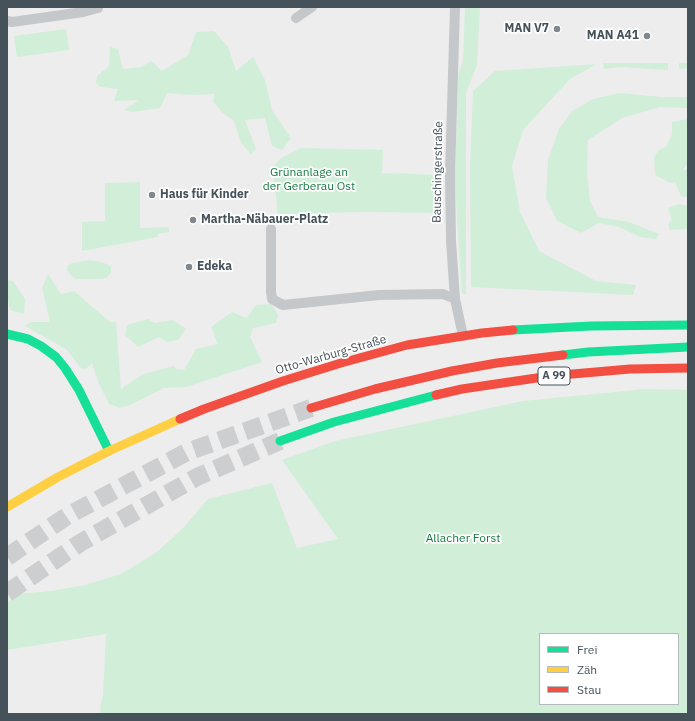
<!DOCTYPE html>
<meta charset="utf-8">
<style>
body{margin:0}
#map{position:relative;width:695px;height:721px;overflow:hidden;background:#eeeded;font-family:"IBM Plex Sans",sans-serif}
canvas{display:block}
.frame{position:absolute;inset:0;border:8px solid #45525a;pointer-events:none}
.legend{position:absolute;left:539px;top:633px;width:140px;height:72px;box-sizing:border-box;background:#fff;border:1px solid #b5babd;margin:0;padding:5px 7px;list-style:none;font-size:12px;color:#45525a}
.legend li{display:flex;align-items:center;gap:8px;height:20px}
.legend b{width:20px;border:1px solid #b5babd}
</style>
<div id="map">
<canvas width="695" height="721"></canvas>
<div class="frame"></div>
<ul class="legend">
<li><b style="height:5px;background:#16e098"></b>Frei</li>
<li><b style="height:5px;background:#ffcf43"></b>Zäh</li>
<li><b style="height:5px;background:#f24e42"></b>Stau</li>
</ul>
</div>
<script>
const c = document.querySelector('canvas').getContext('2d');
c.lineJoin = 'round';
function fillPath(path, color) { c.fillStyle = color; c.fill(path, 'evenodd'); }
const toPath = rows => new Path2D(rows.map(r => 'M' + r).join(''));
function strokePath(path, color, width, dash) { c.strokeStyle = color; c.lineWidth = width; c.lineCap = dash ? 'butt' : 'round'; c.setLineDash(dash || []); c.stroke(path); }
function write(font, color, halo, rows, align = 'center') {
  c.font = font + ' "IBM Plex Sans",sans-serif'; c.lineWidth = 3.5; c.setLineDash([]); c.textBaseline = 'middle'; c.strokeStyle = halo; c.fillStyle = color; for (const [text, x, y, turn = 0] of rows) {
    c.save(); c.translate(x, y); c.rotate((+turn || 0) * Math.PI / 180); c.textAlign = isNaN(turn) ? turn : align; if (halo) c.strokeText(text, 0, 0); c.fillText(text, 0, 0); c.restore();
  }
}
const green = toPath([
 [465,7,480,7,477,65,466,93,466,294,463,294,462,292,457,220,455,178,458,75,463,61],
 [66,29,69,50,17,57,14,36],
 [214,31,228,47,236,71,253,57,265,80,272,110,291,138,282,150,272,146,265,118,245,120,256,149,251,154,241,143,234,121,222,112,213,102,215,94,189,95,167,93,160,108,133,112,124,110,139,100,114,101,118,89,101,87,96,83,97,76,109,66,110,47,118,49,123,69,141,67,151,61,162,71,188,55,196,32],
 [603,63,668,63,668,70,621,67,604,69],
 [679,63,688,63,688,68,679,69],
 [597,64,570,79,523,130,512,166,520,212,539,251,596,281,636,285,633,295,471,287,470,166,473,91,495,71],
 [620,93,662,97,688,97,688,108,660,107,622,118,588,140,587,171,590,201,598,217,629,222,659,234,656,239,640,237,619,227,599,223,581,233,557,221,546,198,548,160,559,129,572,111,593,99],
 [688,119,688,163,683,170,688,170,688,197,681,196,675,182,670,183,655,175,654,157,659,150,666,147,672,134,672,122],
 [301,148,383,150,382,173,442,175,441,213,364,212,278,214,274,179,268,171,281,158],
 [140,182,140,228,169,227,169,232,158,234,158,237,82,251,82,222,105,221,105,183],
 [679,204,688,206,688,229,670,230,668,224,672,220,668,208],
 [90,260,101,262,109,265,111,267,111,273,106,278,102,279,77,279,73,278,67,270,68,265,72,263],
 [48,274,61,294,74,291,110,322,116,322,121,389,143,374,174,366,176,369,184,370,196,349,218,344,211,327,232,312,247,318,256,305,271,304,278,315,276,323,253,328,250,337,262,362,186,387,164,388,130,405,120,408,109,404,99,384,92,363,86,369,81,368,67,350,25,326,31,322,50,322,42,288],
 [7,280,13,281,25,299,24,314,10,310,7,294],
 [148,319,155,323,173,320,186,329,178,340,167,342,159,337,138,347,125,335,127,325],
 [645,389,688,390,688,714,101,714,100,707,103,695,106,634,7,650,7,603,16,594,51,591,85,585,121,574,157,552,184,527,208,499,272,483,297,548,338,539,282,460,335,441,523,401],
 [540,634,678,634,678,704,540,704]
]);
const highwayTunnel = toPath([
 [7,557,67,516,187,452,311,408],
 [7,593,80,543,197,477,280,441]
]);
const street = toPath([
 [455,7,450,173,451,241,455,299,463,336],
 [296,18,312,7],
 [7,21,12,22,83,12,98,8,98,7],
 [271,229,271,292,272,299,283,305,379,295,443,294,455,299]
]);
const fast = toPath([
 [513,330,591,326,688,325],
 [7,334,28,339,41,346,56,357,65,368,79,390,109,451],
 [563,355,588,352,688,347],
 [280,441,334,422,436,395]
]);
const slow = toPath([
 [7,507,58,477,109,451,180,419]
]);
const jam = toPath([
 [436,395,462,389,550,376,630,369,688,368],
 [311,408,375,389,452,371,497,363,563,355],
 [180,419,204,409,283,381,341,363,407,345,482,333,513,330]
]);
const markers = [
 [557,29,4,"#80888d"],
 [647,36,4,"#80888d"],
 [152,195,4,"#80888d"],
 [193,220,4,"#80888d"],
 [189,267,4,"#80888d"]
];
const shields = [
 [554,376,32]
];
const shieldNames = [
 ["A 99",554,376]
];
const poiNames = [
 ["MAN V7",549,29,"right"],
 ["MAN A41",639,36,"right"],
 ["Haus für Kinder",160,195],
 ["Martha-Näbauer-Platz",201,220],
 ["Edeka",197,267]
];
const streetNames = [
 ["Bauschingerstraße",438,172,-89],
 ["Otto-Warburg-Straße",331,355,-16]
];
const parkNames = [
 ["Grünanlage an",309,173],
 ["der Gerberau Ost",309,187],
 ["Allacher Forst",463,539]
];
fillPath(green, '#d1eed9');
strokePath(highwayTunnel, '#ccced0', 18, [18, 9]);
strokePath(street, '#c4c8ca', 10);
strokePath(fast, '#16e098', 9);
strokePath(slow, '#ffcf43', 9);
strokePath(jam, '#f24e42', 9);
for (const [x, y, r, color] of markers) { const dot = new Path2D(); dot.arc(x, y, r, 0, 2 * Math.PI); c.fillStyle = color; c.fill(dot); strokePath(dot, '#fff', 1.5); }
for (const [x, y, w] of shields) { const box = new Path2D(); box.roundRect(x - w / 2, y - 9, w, 18, 3); c.fillStyle = '#fff'; c.fill(box); strokePath(box, '#45525a', 1); }
write('bold 11px', '#45525a', null, shieldNames);
write('bold 12px', '#45525a', '#fff', poiNames, 'left');
write('12px', '#45525a', '#fff', streetNames);
write('12px', '#167a3e', '#fff', parkNames);
</script>
